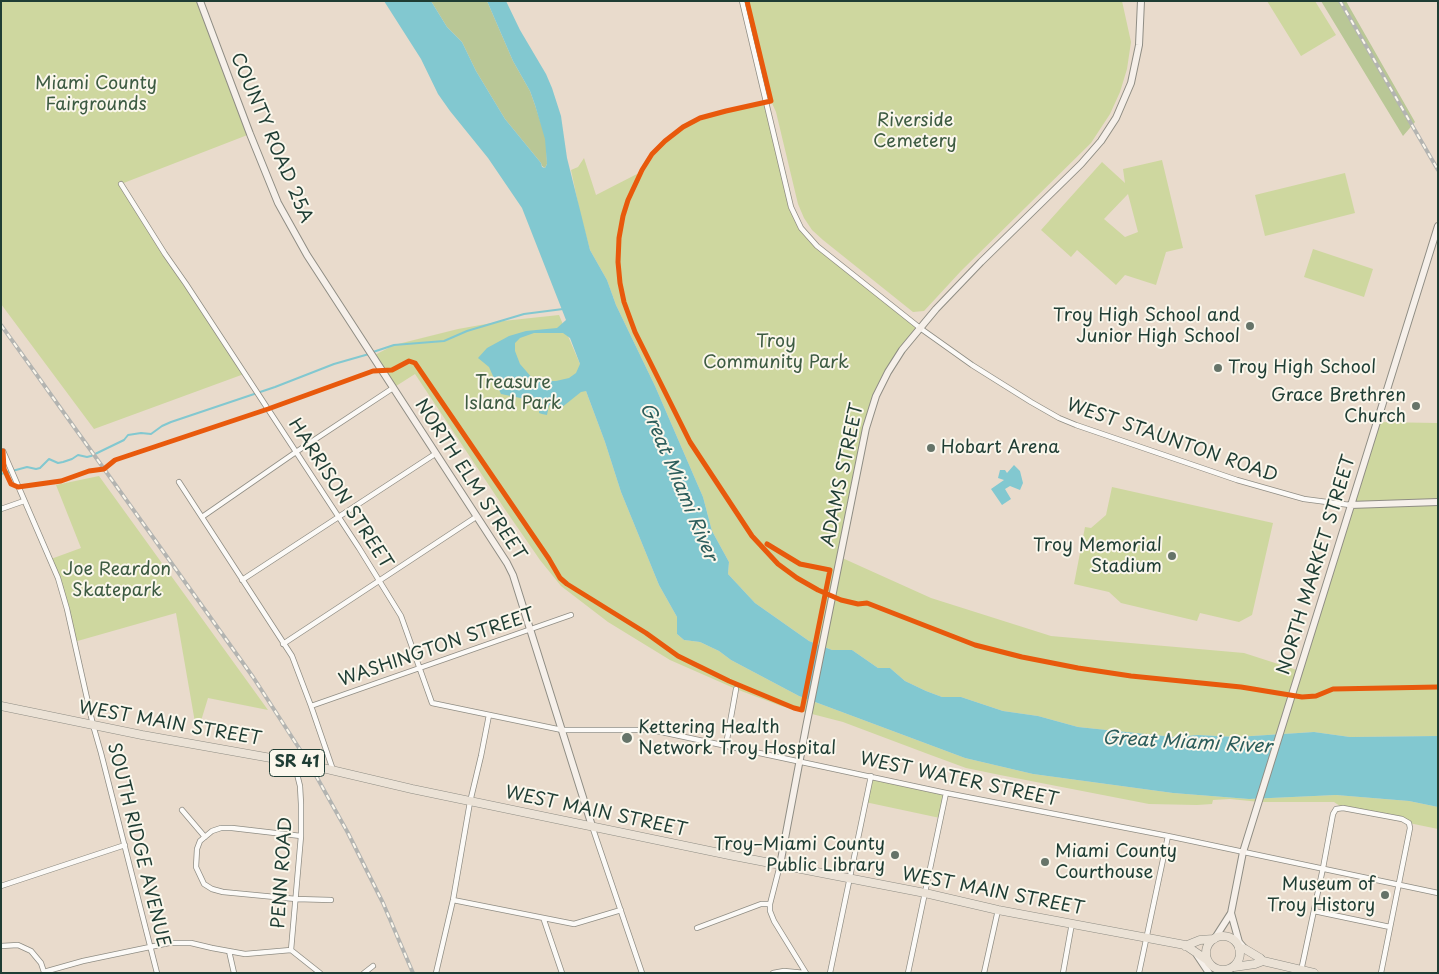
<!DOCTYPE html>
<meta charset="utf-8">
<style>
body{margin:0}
#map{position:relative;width:1439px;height:974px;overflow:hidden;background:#e9dbcc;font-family:"Playpen Sans",sans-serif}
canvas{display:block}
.frame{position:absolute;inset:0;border:2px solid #1f3d34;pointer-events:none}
</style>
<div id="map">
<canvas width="1439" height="974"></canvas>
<div class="frame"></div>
</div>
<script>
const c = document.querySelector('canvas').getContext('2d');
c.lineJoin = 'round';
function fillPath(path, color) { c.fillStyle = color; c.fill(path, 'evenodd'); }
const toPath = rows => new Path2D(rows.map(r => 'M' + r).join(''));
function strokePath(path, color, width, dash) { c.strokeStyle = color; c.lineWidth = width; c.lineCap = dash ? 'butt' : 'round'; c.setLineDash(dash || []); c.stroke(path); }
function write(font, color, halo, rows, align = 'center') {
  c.font = font + ' "Playpen Sans",sans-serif'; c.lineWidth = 4; c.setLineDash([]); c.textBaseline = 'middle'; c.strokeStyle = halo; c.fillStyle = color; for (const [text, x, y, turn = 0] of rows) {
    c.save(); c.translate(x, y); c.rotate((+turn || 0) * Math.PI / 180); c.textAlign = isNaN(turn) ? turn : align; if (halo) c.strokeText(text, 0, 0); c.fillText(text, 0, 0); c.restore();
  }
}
const green = toPath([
 [1,1,200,1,250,134,121,184,244,374,94,429,1,304],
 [742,1,1122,1,1131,42,1127,69,1120,92,1110,114,1091,143,961,271,924,311,913,312,823,240,812,230,804,218,798,204,776,112,771,101,766,103,788,199,806,235,920,328,902,350,871,409,840,557,931,598,1051,636,1244,653,1300,671,1377,422,1438,423,1438,736,1350,737,1314,732,1236,737,1198,735,1174,737,1078,727,1038,716,1003,711,961,697,942,697,926,691,905,681,890,668,878,668,852,650,832,650,809,641,755,603,728,574,729,562,712,531,703,497,655,386,616,305,607,280,590,250,580,213,571,170,578,167,584,158,596,195,637,174,637,183,659,147,683,127,726,111,766,103],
 [1267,1,1315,1,1336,35,1301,56],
 [1162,160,1183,248,1166,252,1156,285,1125,275,1116,285,1077,250,1071,257,1041,230,1102,162,1125,183,1123,169],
 [1128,194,1138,232,1125,237,1104,219],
 [1345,173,1355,213,1265,236,1255,195],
 [1313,249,1373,269,1364,297,1304,277],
 [559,315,580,364,586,391,605,442,621,492,659,585,677,617,677,634,684,640,700,642,719,651,731,660,799,696,965,758,1033,774,1173,793,1249,799,1336,795,1409,801,1438,807,1438,829,1409,823,1402,819,1343,808,1334,802,1260,802,1230,799,1213,800,1212,804,1197,805,1149,804,1000,775,966,768,928,754,843,722,781,706,736,689,670,660,608,622,561,586,540,560,504,508,415,374,393,388,373,356,394,345,458,329,503,321],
 [99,476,268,710,208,698,197,734,176,613,74,642,67,609,51,559,81,548,56,485],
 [1112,487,1273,523,1252,615,1239,622,1200,613,1197,621,1121,603,1109,592,1074,584,1085,527,1091,528,1106,515],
 [871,776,946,793,940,818,865,802]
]);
const forest = toPath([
 [431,1,487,1,513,61,530,91,535,105,546,139,547,164,545,168,542,166,541,163,505,119,476,71,462,42,447,27],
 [1321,1,1346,1,1415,122,1403,136]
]);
const water = toPath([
 [384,1,431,1,447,27,462,42,476,71,505,119,541,163,542,167,545,168,547,164,545,139,535,105,530,91,513,61,487,1,506,1,520,30,546,74,552,88,561,116,567,158,590,250,607,280,616,305,655,386,703,497,712,531,729,562,728,574,755,603,809,641,832,650,852,650,878,668,890,668,905,681,926,691,942,697,961,697,1003,711,1038,716,1078,727,1174,737,1198,735,1236,737,1314,732,1350,737,1438,736,1438,807,1409,801,1336,795,1249,799,1173,793,1033,774,965,758,799,696,731,660,719,651,700,642,684,640,677,634,677,617,659,585,621,492,605,442,586,391,581,392,561,408,549,405,547,415,542,414,539,413,540,402,501,394,489,367,478,358,487,348,509,336,526,331,557,328,566,320,522,208,488,158,450,111,438,94,421,59],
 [534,333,563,333,570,338,580,364,576,373,569,378,556,381,541,381,533,379,520,364,515,351,515,343,520,338],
 [1014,465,1020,471,1023,483,1020,490,1010,486,1005,489,1011,499,1002,505,991,489,1004,480,998,478,1000,470,1005,470,1007,473]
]);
const stream = toPath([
 [373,352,394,345,444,341,467,331,524,314,563,309],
 [1,474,27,467,36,469,40,468,49,459,58,463,63,462,72,459,78,455,87,457,91,456,124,440,128,435,141,433,151,434,162,426,171,422,275,387,334,364,369,354]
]);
const street = toPath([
 [742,1,791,207,801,228,817,246,920,328,972,365,1031,402,1059,418,1076,425,1237,480,1304,499,1350,505],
 [121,184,165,254,186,284,359,548,401,616,432,703,562,730,652,730,946,793,1168,836,1438,893],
 [1,451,3,451,58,578,67,609,93,725,101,753,157,973],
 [179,482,292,656,311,706,333,770],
 [1,509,24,501],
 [202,517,296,452,393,388],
 [242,580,435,454],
 [283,644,476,517],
 [311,706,571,615],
 [726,745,736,689],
 [182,810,205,837],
 [592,826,642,973],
 [301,836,232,828,221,828,212,831,200,841,197,849,196,867,204,884,212,889,223,892,296,899,331,900],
 [780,865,770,904,770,911,774,921,806,973],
 [1,886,125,845],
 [453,900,574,924,621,910],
 [1314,911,1390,927],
 [544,920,562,973],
 [697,928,761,904,770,904],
 [1,946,18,945,31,951,41,963,44,972,83,961,169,943,191,943,212,948,245,954,291,950],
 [291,950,301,836,301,804,300,786,294,762],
 [291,950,320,973],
 [229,951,234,973],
 [1301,971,1323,868,1333,814,1336,809,1343,808,1402,819,1409,823,1410,828,1381,973],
 [364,973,373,966],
 [436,973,453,900,470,802,481,756,489,715],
 [773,973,784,971,805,973],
 [830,973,871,776],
 [908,973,946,793],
 [984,973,998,910],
 [1063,973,1072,923],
 [1139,973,1168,836]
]);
const secondary = toPath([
 [200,1,250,134,278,203,307,255,507,563,513,575,592,826],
 [1350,505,1438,502],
 [780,865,806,727,866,428,876,396,888,372,902,350,936,309,981,262,1081,164,1101,141,1116,118,1131,83,1139,45,1141,1],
 [1231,913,1239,942,1245,949],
 [1215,938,1231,913,1243,852,1438,226],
 [1197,955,1209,973]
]);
const primary = toPath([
 [1,706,142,735,310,765,412,789,729,855,925,893,998,910,1185,945,1207,960],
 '1206 953a17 17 0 1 1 34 0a17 17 0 1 1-34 0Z',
 [1185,946,1200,940,1214,939],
 [1239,948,1245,949,1260,958,1263,961],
 [1263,961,1314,973],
 [1234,967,1255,964,1263,961]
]);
const rail = toPath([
 [1340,1,1438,170],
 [1,325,253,677,310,765,348,833,383,903,413,973]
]);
const cycleway = toPath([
 [747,1,771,101,726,111,700,118,683,127,665,141,652,154,642,170,628,200,623,216,619,238,618,262,620,283,624,302,635,332,690,442,752,536,778,564,797,578,818,590,841,600,858,604,867,603,975,645,1022,657,1078,668,1131,676,1241,687,1302,697,1316,696,1333,689,1438,687],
 [1,451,3,451,4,469,11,484,18,487,61,481,89,471,104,469,115,460,268,409,373,371,392,370,409,361,415,363,549,559,560,578,567,584,646,633,678,656,729,681,794,708,802,710,830,570,800,564,767,544]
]);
const markers = [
 [1250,326,5,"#667469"],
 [1218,368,5,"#667469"],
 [1416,406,5,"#667469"],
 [931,448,5,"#667469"],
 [1172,556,5,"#667469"],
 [627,738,6,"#667469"],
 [895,855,5,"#667469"],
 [1045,862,5,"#667469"],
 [1385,895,5,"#667469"]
];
const shields = [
 [297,763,55]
];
const shieldNames = [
 ["SR 41",297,763]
];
const parkNames = [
 ["Miami County",96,84],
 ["Fairgrounds",96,105],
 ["Riverside",915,121],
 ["Cemetery",915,142],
 ["Troy",776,342],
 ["Community Park",776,363],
 ["Treasure",513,383],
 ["Island Park",513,404],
 ["Joe Reardon",117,570],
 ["Skatepark",117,591]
];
const streetNames = [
 ["COUNTY ROAD 25A",271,138,67],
 ["WEST STAUNTON ROAD",1172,441,19],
 ["ADAMS STREET",843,475,-78],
 ["NORTH ELM STREET",470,480,57],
 ["HARRISON STREET",340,494,57],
 ["NORTH MARKET STREET",1317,565,-73],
 ["WASHINGTON STREET",437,648,-19],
 ["WEST MAIN STREET",170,724,10],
 ["WEST WATER STREET",959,780,12],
 ["WEST MAIN STREET",596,812,12],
 ["SOUTH RIDGE AVENUE",138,845,76],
 ["PENN ROAD",283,873,-86],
 ["WEST MAIN STREET",993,892,11]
];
const poiNames = [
 ["Troy High School and",1240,316],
 ["Junior High School",1240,337],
 ["Troy High School",1228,368,"left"],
 ["Grace Brethren",1406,396],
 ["Church",1406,417],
 ["Hobart Arena",941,448,"left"],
 ["Troy Memorial",1162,546],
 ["Stadium",1162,567],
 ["Kettering Health",638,728,"left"],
 ["Network Troy Hospital",638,749,"left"],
 ["Troy–Miami County",885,845],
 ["Public Library",885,866],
 ["Miami County",1055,852,"left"],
 ["Courthouse",1055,873,"left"],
 ["Museum of",1375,885],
 ["Troy History",1375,906]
];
const waterNames = [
 ["Great Miami River",678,482,67],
 ["Great Miami River",1187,743,3]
];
fillPath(green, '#ced79f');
fillPath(forest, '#b9c796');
fillPath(water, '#82c8d0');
strokePath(stream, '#82c8d0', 2);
strokePath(street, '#8f8d84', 6);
strokePath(secondary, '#8f8d84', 8);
strokePath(primary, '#8f8d84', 9);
strokePath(street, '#fcfaf7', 4.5);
strokePath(secondary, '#f6f0ea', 6);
strokePath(primary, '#ebe2d6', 8);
strokePath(rail, '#b3b4b1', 4);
strokePath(rail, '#fbf7ec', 2, [5.5]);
strokePath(cycleway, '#e8590c', 5);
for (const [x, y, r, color] of markers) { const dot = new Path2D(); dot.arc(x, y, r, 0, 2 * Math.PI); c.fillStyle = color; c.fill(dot); strokePath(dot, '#fbf7ec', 2); }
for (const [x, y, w] of shields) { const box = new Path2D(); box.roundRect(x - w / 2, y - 13.5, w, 27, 4); c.fillStyle = '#fbf7ec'; c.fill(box); strokePath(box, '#1f3d34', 1); }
write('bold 16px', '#1f3d34', null, shieldNames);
write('18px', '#3d5b42', '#fbf7ec', parkNames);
write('18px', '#1f3d34', '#fbf7ec', streetNames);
write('18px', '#1f3d34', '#fbf7ec', poiNames, 'right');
write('italic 19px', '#2d5e5c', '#fbf7ec', waterNames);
</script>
